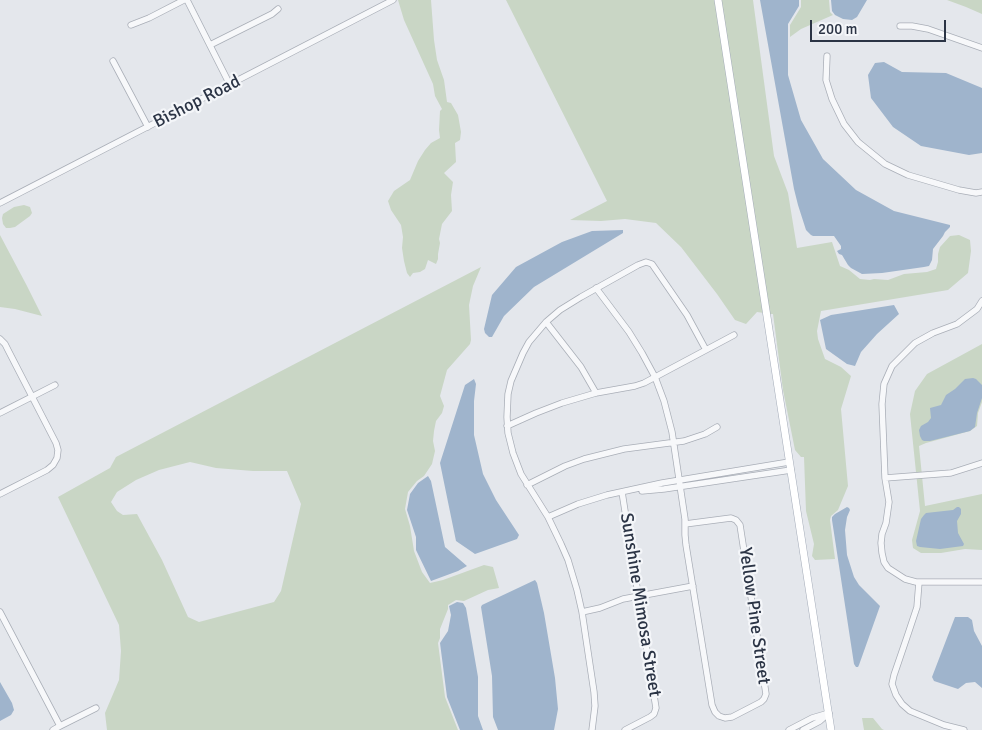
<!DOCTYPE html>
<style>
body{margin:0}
#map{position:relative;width:982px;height:730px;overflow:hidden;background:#e4e7ec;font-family:Signika,sans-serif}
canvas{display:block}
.scale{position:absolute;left:810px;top:20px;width:136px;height:22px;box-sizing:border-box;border:2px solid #2b3445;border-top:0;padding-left:6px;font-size:15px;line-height:18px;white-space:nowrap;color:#2b3445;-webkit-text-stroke:4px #f4f6f9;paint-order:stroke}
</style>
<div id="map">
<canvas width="982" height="730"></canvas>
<div class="scale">200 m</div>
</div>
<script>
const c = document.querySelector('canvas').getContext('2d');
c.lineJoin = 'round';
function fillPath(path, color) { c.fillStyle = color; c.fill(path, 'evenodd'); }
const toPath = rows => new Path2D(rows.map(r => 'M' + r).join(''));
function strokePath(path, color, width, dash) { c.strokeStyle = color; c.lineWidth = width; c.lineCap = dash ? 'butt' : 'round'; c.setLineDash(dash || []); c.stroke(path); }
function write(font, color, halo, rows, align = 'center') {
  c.font = font + ' Signika,sans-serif'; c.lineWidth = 4.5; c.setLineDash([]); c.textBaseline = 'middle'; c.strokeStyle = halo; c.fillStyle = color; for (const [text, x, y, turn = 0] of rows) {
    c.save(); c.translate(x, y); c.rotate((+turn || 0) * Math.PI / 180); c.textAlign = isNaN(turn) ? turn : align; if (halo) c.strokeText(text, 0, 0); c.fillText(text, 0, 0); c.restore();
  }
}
const green = toPath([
 [398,0,431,0,434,40,437,60,444,80,447,102,451,103,458,115,461,132,460,140,455,143,456,162,444,173,453,182,451,195,452,211,442,224,439,239,440,243,438,254,438,259,436,264,428,260,425,269,420,272,413,273,410,277,407,273,404,261,402,248,403,237,401,225,391,210,388,201,394,191,410,180,418,161,425,150,431,143,440,138,439,130,440,111,442,109,435,96,433,84,404,20],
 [506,0,715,0,764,313,757,312,746,324,735,320,717,294,681,247,656,223,625,219,601,221,570,220,607,201],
 [720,0,753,0,774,156,788,193,797,248,832,242,840,266,849,270,860,279,870,280,874,279,888,280,904,274,927,272,936,269,938,262,938,254,940,247,950,236,959,235,970,240,971,251,968,273,948,290,821,311,817,331,818,339,825,359,841,367,851,376,841,409,848,486,838,510,831,516,830,520,835,559,815,560,812,556,814,544,806,511,804,457,801,457,795,450,783,390,773,314,769,314],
 [801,0,829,0,830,12,833,15,801,29,790,37,790,25,801,7],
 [947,0,982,0,982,14,966,7],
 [24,205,30,207,32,213,30,216,15,227,10,228,6,228,3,224,2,218,3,214,14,207],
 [0,235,27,286,42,316,15,309,0,307],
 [481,267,473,286,469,305,471,340,470,344,447,370,440,396,444,406,442,413,436,421,434,431,433,441,435,451,432,464,424,476,417,481,408,492,405,509,410,526,414,551,422,572,430,583,443,580,484,565,493,567,499,588,488,590,464,601,456,600,448,605,448,609,440,629,440,638,438,643,445,697,458,730,107,730,105,713,119,680,121,651,119,625,58,497,110,468,116,457],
 [190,462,216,468,253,471,287,471,301,504,281,591,274,602,199,622,188,617,162,560,137,514,123,515,117,511,111,502,117,492,136,480,159,470],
 [982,344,982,402,978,413,977,426,970,431,926,443,919,446,925,506,982,494,982,550,965,549,941,553,921,553,913,548,912,540,920,511,910,414,915,391,927,374],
 [862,718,873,718,882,729,884,730,864,730]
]);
const water = toPath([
 [760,0,799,0,799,6,788,24,788,75,801,120,823,159,856,190,894,211,950,225,950,227,945,232,943,236,933,249,932,260,929,266,924,267,882,273,862,274,851,268,848,265,842,255,839,254,837,251,841,249,841,246,834,236,813,236,811,235,806,230,798,205,794,189],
 [831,0,867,0,857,17,852,20,843,19,835,15,832,11],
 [884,62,902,72,946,73,982,88,982,153,969,155,921,146,893,127,871,98,868,75,875,63],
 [623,230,623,233,534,287,504,316,492,337,489,337,485,333,484,329,492,295,516,267,562,242,592,231],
 [894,305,899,314,877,334,861,352,855,366,847,364,826,349,820,320,831,315],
 [973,378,976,379,982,385,982,398,977,413,975,427,970,431,930,441,924,441,922,440,920,436,919,430,921,426,928,422,931,418,930,408,941,405,946,395,955,389,965,379],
 [474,379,476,384,474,401,474,435,483,474,496,500,519,535,517,539,475,554,456,541,440,463,465,385],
 [428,476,431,481,445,547,467,566,458,571,431,581,416,550,416,537,407,510,410,494,418,483],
 [847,507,849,508,850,510,847,517,845,530,847,555,854,577,859,585,880,606,859,665,858,667,856,667,854,664,832,520,832,517,835,514],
 [957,507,959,507,961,509,961,514,957,521,958,533,964,544,963,546,940,549,920,547,917,546,916,541,921,519,924,515,926,513,953,510],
 [535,580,537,583,544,613,555,678,558,709,554,730,498,730,493,717,492,676,481,607,482,605],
 [457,602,463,603,466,608,478,677,478,716,483,730,460,730,447,697,440,643,448,631,451,615,449,606],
 [955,617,968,617,972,620,974,631,982,646,982,688,975,682,966,683,958,689,934,681,932,677],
 [0,682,12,703,14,710,11,715,0,721]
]);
const minor = toPath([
 [187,0,230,85],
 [131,25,149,18,184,0],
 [900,26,912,26,928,29,982,48],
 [210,45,272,14,278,9],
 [827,56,826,80,832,99,844,124,858,142,885,164,908,175,959,190,976,193,982,192],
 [113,61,148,127],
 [0,203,393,0],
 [596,288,629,332,642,353,655,377,664,401,672,432,685,519,685,535,686,545,712,705,715,712,719,716,725,718,732,717,761,702,764,699,766,694,740,525,736,520,731,518,685,524],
 [982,301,977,309,957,324,933,333,915,343,892,366,884,384,882,404,885,478,889,502,886,523,882,534,881,543,882,553,884,562,888,568,905,579,916,582,982,582],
 [546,322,581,367,596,393],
 [0,339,5,344,8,350,56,443,58,450,57,458,53,465,47,470,0,494],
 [0,413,55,385],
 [507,426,536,413,562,403,596,393,635,386,644,383,734,335],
 [885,478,951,473,982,463],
 [527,485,565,466,584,459,624,449,684,441,705,434,717,427],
 [642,491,664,489,791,470],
 [622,492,656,708,654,714,650,717,625,730],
 [548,517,578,504,607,495,662,483,789,462],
 [919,582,917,607,908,634,894,675,892,684,896,695,902,704,910,711,944,725,964,730],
 [0,612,60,726,53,730],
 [582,612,600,608,623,599,693,586],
 [60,726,96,708],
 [592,730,595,706,594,692,582,612,577,590,568,560,561,544,548,517,521,474,513,453,508,433,507,417,508,394,511,381,523,353,529,342,546,322,560,310,581,297,638,265,646,262,652,264,687,315,706,350],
 [789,730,812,718,829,713,820,721,803,730]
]);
const major = toPath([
 [718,0,831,730]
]);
const streetNames = [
 ["Bishop Road",197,102,-27],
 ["Sunshine Mimosa Street",640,605,81],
 ["Yellow Pine Street",754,616,82]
];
fillPath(green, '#c9d6c5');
fillPath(water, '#9fb4cc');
strokePath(minor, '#a9aeb7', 7);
strokePath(major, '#a3abb8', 8);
strokePath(minor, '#f7f8fa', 5.5);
strokePath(major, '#fff', 7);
write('18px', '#2b3445', '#f4f6f9', streetNames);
</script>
